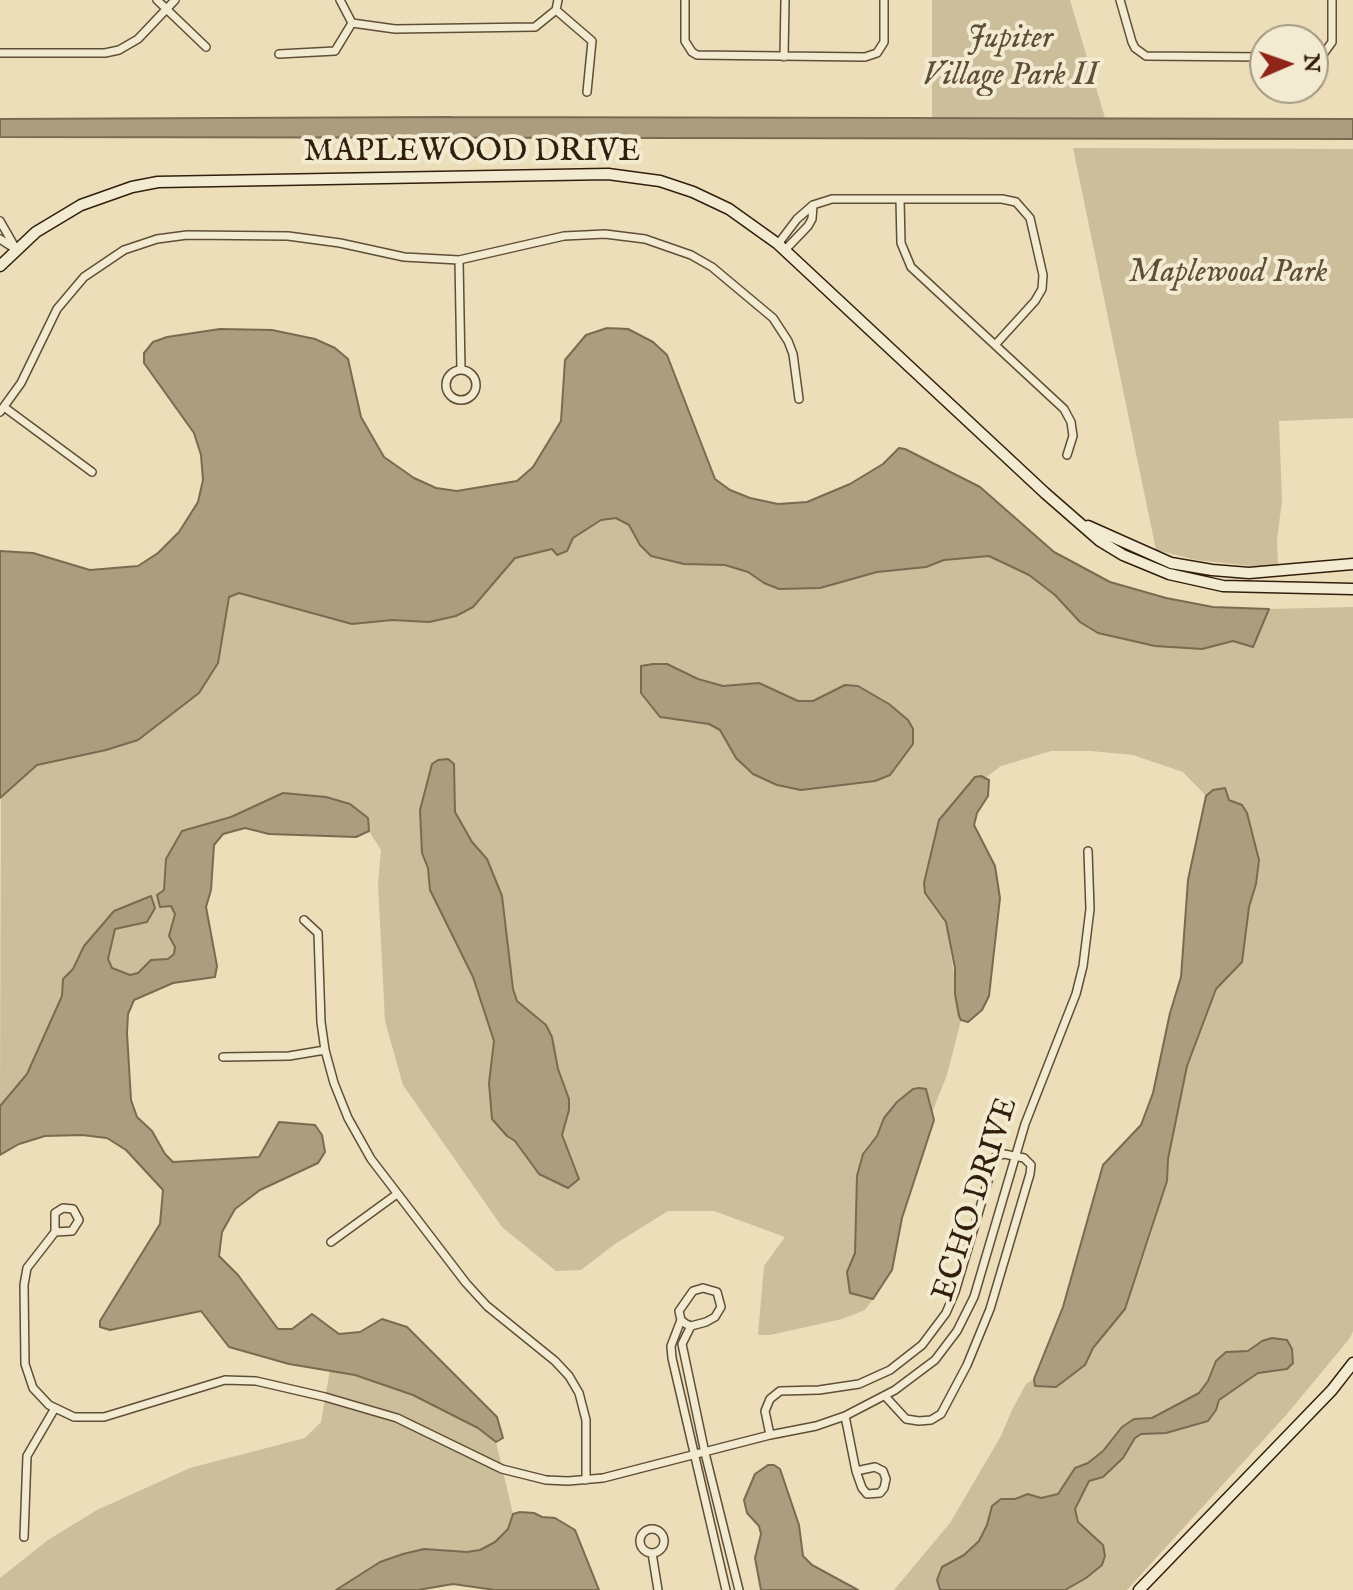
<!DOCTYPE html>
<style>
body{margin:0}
#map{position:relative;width:1353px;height:1590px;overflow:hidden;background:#ebdeb8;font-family:"IM FELL English",serif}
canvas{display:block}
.north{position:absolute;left:1249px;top:24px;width:80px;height:80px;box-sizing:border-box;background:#f2ead1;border:2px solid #a59882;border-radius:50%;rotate:88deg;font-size:22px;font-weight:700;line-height:32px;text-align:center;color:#321e0c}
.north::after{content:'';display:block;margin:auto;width:28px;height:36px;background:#8f2418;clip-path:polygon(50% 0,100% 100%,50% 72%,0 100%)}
</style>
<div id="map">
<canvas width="1353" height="1590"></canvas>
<div class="north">N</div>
</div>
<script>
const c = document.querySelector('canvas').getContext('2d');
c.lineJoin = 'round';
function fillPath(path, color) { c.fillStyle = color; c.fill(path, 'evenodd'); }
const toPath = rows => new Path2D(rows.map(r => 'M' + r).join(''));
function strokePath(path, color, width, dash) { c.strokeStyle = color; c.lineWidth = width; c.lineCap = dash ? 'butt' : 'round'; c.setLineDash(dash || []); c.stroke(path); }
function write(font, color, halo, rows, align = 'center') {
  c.font = font + ' "IM FELL English",serif'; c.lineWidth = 8; c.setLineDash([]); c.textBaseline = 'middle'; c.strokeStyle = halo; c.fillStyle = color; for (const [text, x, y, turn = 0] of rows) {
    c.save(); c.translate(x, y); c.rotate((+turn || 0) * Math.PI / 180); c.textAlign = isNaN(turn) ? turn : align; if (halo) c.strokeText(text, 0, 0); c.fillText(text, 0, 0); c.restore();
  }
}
const green = toPath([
 [932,0,1070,0,1105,118,932,117],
 [1073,148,1353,149,1353,418,1279,421,1282,501,1277,539,1278,566,1252,566,1196,560,1156,550],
 [616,518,629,525,640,545,673,561,684,564,725,565,748,572,764,583,820,588,877,572,926,567,944,560,989,556,1029,575,1055,595,1080,622,1208,648,1233,641,1252,647,1269,609,1353,607,1353,1331,1350,1338,1287,1414,1127,1590,894,1590,950,1523,1001,1436,1012,1410,1026,1384,1034,1379,1034,1383,1071,1374,1085,1365,1093,1348,1125,1309,1149,1241,1167,1181,1168,1159,1187,1066,1216,989,1242,962,1249,907,1256,884,1259,860,1242,805,1213,790,1206,796,1183,772,1133,755,1091,751,1051,751,1001,766,985,778,975,777,939,820,924,883,927,897,946,922,961,1020,947,1075,931,1115,931,1103,913,1089,897,1102,884,1118,877,1136,865,1149,857,1176,855,1253,847,1272,850,1293,873,1299,865,1310,842,1319,770,1335,758,1335,764,1266,785,1237,714,1211,668,1211,615,1244,581,1270,556,1271,502,1227,403,1085,385,1021,378,883,381,850,369,831,368,818,350,804,326,797,283,793,231,817,200,825,166,859,164,890,157,895,172,906,175,914,169,936,175,947,174,954,168,959,151,960,138,973,130,975,111,968,108,958,115,929,147,922,155,908,150,896,114,911,84,946,73,969,63,979,62,996,27,1074,0,1106,1,796,37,765,106,750,138,740,199,693,218,663,228,597,239,593,352,624,392,620,429,622,506,567,515,558,552,549,558,554,567,551,573,538,601,520],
 [330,1370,355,1375,413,1395,478,1428,496,1442,513,1514,508,1529,495,1542,480,1550,467,1552,446,1550,403,1554,380,1562,336,1590,0,1590,0,1578,48,1540,97,1510,190,1468,305,1438,321,1422]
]);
const water = toPath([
 [452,117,1353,119,1353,139,0,137,0,119,452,117],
 [607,328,628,329,653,342,667,355,715,479,730,490,750,498,778,504,807,502,850,484,883,464,899,448,905,449,980,487,1054,552,1110,582,1166,598,1213,607,1269,609,1253,647,1233,641,1202,649,1155,646,1098,633,1080,622,1055,595,1029,575,989,556,944,560,926,567,877,572,820,588,779,589,764,583,748,572,725,565,684,564,651,556,640,545,629,525,616,518,601,520,573,538,567,551,557,555,552,549,515,558,473,607,456,616,429,622,392,620,352,624,239,593,229,597,218,663,199,693,138,740,106,750,37,765,0,798,0,551,33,553,90,570,138,566,158,553,179,532,198,502,203,480,201,455,194,433,144,363,144,353,153,342,167,337,220,329,272,330,315,339,335,348,348,359,361,417,384,457,414,478,436,488,457,491,517,481,533,467,561,421,565,360,586,335,607,328],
 [653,664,667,664,698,679,723,686,759,683,798,701,813,701,845,685,858,686,889,704,908,720,913,729,913,744,890,775,875,781,801,790,777,785,753,774,736,758,720,730,709,724,660,717,641,693,641,666,653,664],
 [448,759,454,764,455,812,472,842,487,859,502,896,513,989,517,1001,546,1025,552,1037,558,1069,569,1099,569,1110,562,1135,579,1179,568,1188,539,1174,515,1141,507,1136,492,1119,489,1083,494,1041,473,977,430,890,428,868,422,853,420,810,432,764,438,760,448,759],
 [981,776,989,780,988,796,977,813,974,825,995,866,1000,898,989,996,982,1010,968,1022,961,1020,959,1016,955,994,955,968,946,922,925,893,924,883,939,820,975,777,981,776],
 [1225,788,1229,800,1242,805,1247,813,1259,860,1256,884,1249,907,1242,962,1216,989,1187,1066,1168,1159,1167,1181,1125,1309,1093,1348,1085,1365,1056,1387,1035,1386,1034,1379,1063,1307,1103,1165,1141,1125,1153,1093,1170,1013,1181,977,1188,880,1206,796,1213,790,1225,788],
 [283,793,326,797,350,804,368,818,369,831,356,837,269,834,245,828,223,834,214,845,211,890,206,907,217,966,215,977,173,983,134,1000,128,1014,127,1033,131,1100,137,1117,152,1131,165,1154,173,1162,259,1157,279,1122,315,1125,322,1135,325,1152,318,1163,260,1190,235,1209,222,1232,219,1256,238,1275,278,1329,292,1329,312,1314,339,1334,360,1332,382,1319,407,1327,497,1417,503,1438,496,1442,478,1428,413,1395,355,1375,289,1364,229,1347,201,1311,110,1330,100,1327,100,1321,160,1224,163,1190,126,1150,107,1138,82,1135,45,1136,19,1144,0,1155,0,1106,27,1074,62,996,63,979,73,969,84,946,114,911,151,896,155,908,147,922,115,929,108,959,112,968,130,975,138,973,151,960,168,959,174,954,175,947,169,936,175,914,171,906,160,907,157,895,164,890,166,859,182,831,231,817,283,793],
 [919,1088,926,1089,934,1120,902,1218,892,1270,873,1299,850,1293,847,1272,855,1253,857,1176,863,1154,877,1136,884,1118,897,1102,913,1089,919,1088],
 [1272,1338,1287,1340,1292,1349,1293,1363,1287,1369,1258,1373,1219,1400,1216,1410,1208,1421,1166,1433,1141,1434,1135,1438,1123,1458,1103,1477,1089,1481,1075,1509,1078,1522,1103,1545,1105,1556,1102,1565,1086,1578,1065,1590,940,1590,937,1580,942,1567,964,1555,979,1541,987,1525,992,1506,1001,1499,1015,1499,1028,1494,1041,1498,1058,1494,1075,1468,1088,1463,1103,1451,1122,1427,1134,1419,1152,1418,1199,1393,1208,1381,1216,1361,1226,1352,1248,1351,1262,1341,1272,1338],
 [768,1465,774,1465,780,1469,799,1525,803,1556,812,1565,858,1590,761,1590,755,1558,761,1534,759,1526,747,1513,744,1500,755,1474,768,1465],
 [520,1512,534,1513,542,1517,555,1518,575,1530,599,1590,495,1590,453,1584,418,1590,336,1590,380,1562,403,1554,424,1549,467,1552,480,1550,495,1542,508,1529,513,1514,520,1512]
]);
const street = toPath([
 [157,0,206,47],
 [340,0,352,23,395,29,535,27,556,10,558,0],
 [685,0,685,41,692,52,697,55,865,57,877,53,884,42,884,0],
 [1120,0,1132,42,1135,48,1146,56,1265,57],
 [556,10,592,41,587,92],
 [0,53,105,53,119,50,138,39,175,0],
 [279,54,335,51,352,23],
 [784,57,785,0],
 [1313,57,1324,53,1332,42,1332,0],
 [900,199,901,243,911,267,1064,409,1071,422,1073,436,1067,455],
 [0,221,16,249],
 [0,239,14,248],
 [778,244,797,219,813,205,832,199,1002,199,1016,202,1030,218,1043,275,1042,289,1035,301,995,345],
 [785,250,808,226,812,219,813,205],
 [459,260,461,370],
 '446 385a15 15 0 1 1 30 0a15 15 0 1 1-30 0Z',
 [4,407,92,472],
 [0,412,21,383,57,309,84,277,124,250,157,239,187,235,288,236,340,243,404,257,459,260,564,236,605,234,645,239,691,255,712,267,773,318,788,341,793,354,799,399],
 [304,920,318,933,321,1022,325,1050,334,1083,348,1118,371,1159,466,1283,487,1306,555,1361,569,1376,579,1393,586,1420,586,1480],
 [223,1057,289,1056,325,1050],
 [55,1232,55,1213,63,1208,73,1209,79,1220,72,1231,55,1232,27,1268,24,1285,25,1364,33,1388,49,1405,74,1417,104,1417,225,1380,256,1381,325,1397,397,1418,502,1469,546,1480,568,1481,603,1478,770,1435,816,1426,845,1416,895,1390,935,1360,957,1331,974,1297,1025,1124,1076,994,1083,966,1090,909,1088,851],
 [331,1242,397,1194],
 [703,1288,717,1292,721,1307,715,1317,706,1322,691,1326,686,1324,681,1320,679,1311,693,1291,703,1288],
 [681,1320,671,1346,672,1358,726,1590],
 [691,1326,682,1344,705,1453,739,1590],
 [845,1416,856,1471,862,1488,867,1494,880,1493,884,1488,886,1479,883,1471,875,1467,856,1471],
 [770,1435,765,1411,770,1399,780,1391,819,1390,859,1384,890,1370,922,1345,946,1313,955,1292,995,1157,1004,1154,1024,1158,1031,1165,1030,1174,990,1309,967,1365,941,1414,931,1420,919,1421,906,1419,885,1396],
 '640 1541a12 12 0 1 1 24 0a12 12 0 1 1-24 0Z',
 [24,1537,27,1456,55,1408],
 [652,1553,658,1590]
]);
const secondary = toPath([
 [0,266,36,232,81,205,132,187,158,182,608,174,660,181,693,192,729,209,778,244,1045,493,1100,541,1123,555,1169,574,1223,586,1353,589],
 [1088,526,1171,563,1212,570,1249,573,1353,564],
 [1139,1590,1332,1390,1353,1363]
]);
const parkNames = [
 ["Jupiter",1010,40],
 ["Village Park II",1010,77],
 ["Maplewood Park",1228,274]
];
const streetNames = [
 ["MAPLEWOOD DRIVE",472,153],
 ["ECHO DRIVE",977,1200,-72]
];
fillPath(green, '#ccbd9b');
fillPath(water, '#ac9d7e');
strokePath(water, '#7b6a50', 2);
strokePath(street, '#604e37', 10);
strokePath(secondary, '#321e0c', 13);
strokePath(street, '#f2ead1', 7);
strokePath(secondary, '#f2ead1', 10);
write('italic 32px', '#604e37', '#f2ead1', parkNames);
write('32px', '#321e0c', '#f2ead1', streetNames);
</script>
